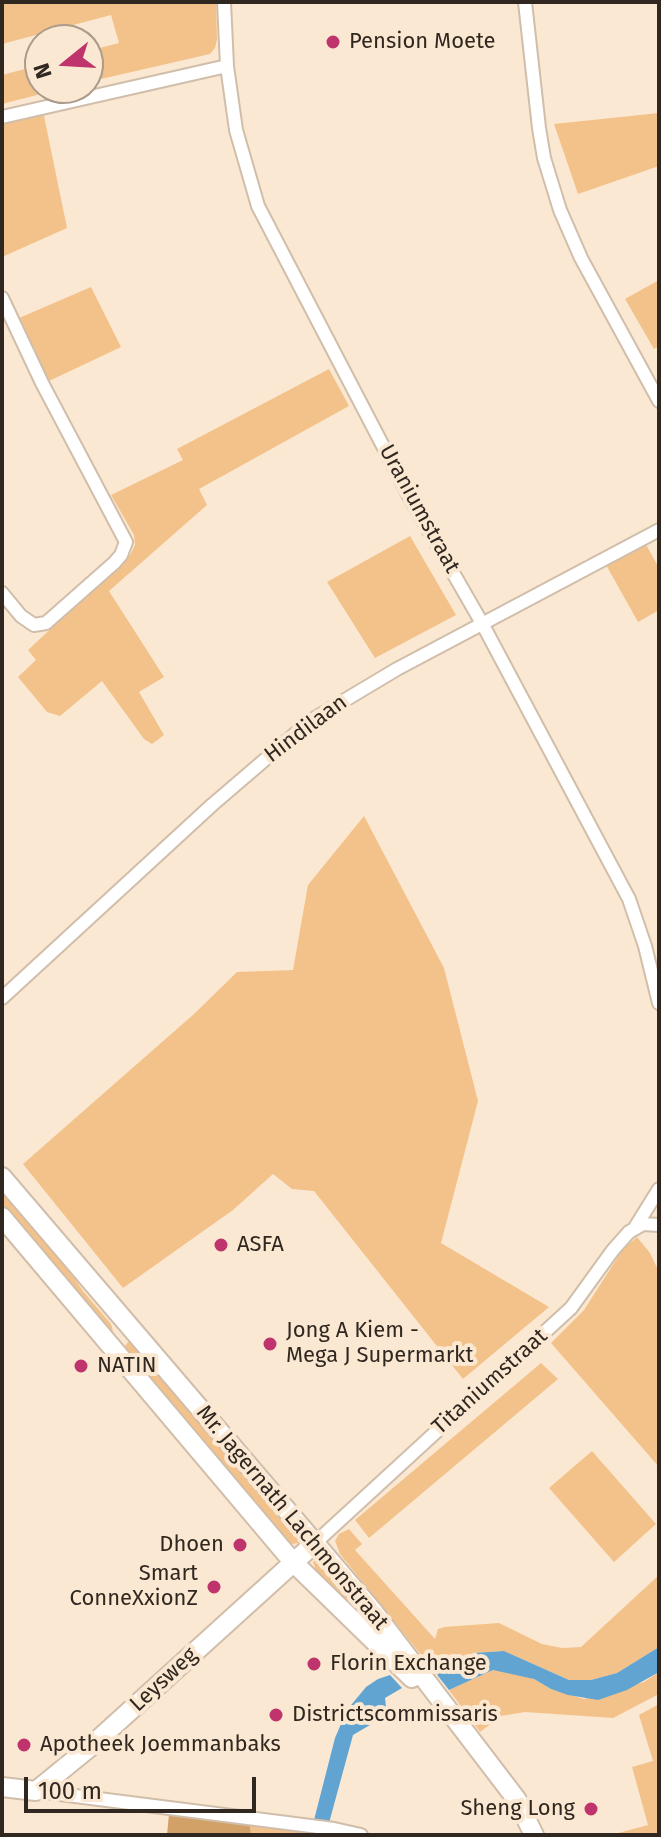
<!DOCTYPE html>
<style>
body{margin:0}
#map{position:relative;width:661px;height:1837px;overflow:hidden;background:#fbe8d2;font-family:"Fira Sans",sans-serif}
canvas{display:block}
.frame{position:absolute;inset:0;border:4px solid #302820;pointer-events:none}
.north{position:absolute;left:24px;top:24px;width:80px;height:80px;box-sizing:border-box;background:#fbe8d2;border:2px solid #aa9b8b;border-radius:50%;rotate:252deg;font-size:22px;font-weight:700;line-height:32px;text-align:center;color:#302820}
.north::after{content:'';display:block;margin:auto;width:28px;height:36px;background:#bf346c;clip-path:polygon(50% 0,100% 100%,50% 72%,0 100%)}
.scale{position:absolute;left:24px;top:1777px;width:232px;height:36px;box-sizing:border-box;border:4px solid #302820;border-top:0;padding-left:10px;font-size:24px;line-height:28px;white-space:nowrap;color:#302820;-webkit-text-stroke:6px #fbe8d2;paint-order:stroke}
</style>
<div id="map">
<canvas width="661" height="1837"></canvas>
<div class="frame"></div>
<div class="north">N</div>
<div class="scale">100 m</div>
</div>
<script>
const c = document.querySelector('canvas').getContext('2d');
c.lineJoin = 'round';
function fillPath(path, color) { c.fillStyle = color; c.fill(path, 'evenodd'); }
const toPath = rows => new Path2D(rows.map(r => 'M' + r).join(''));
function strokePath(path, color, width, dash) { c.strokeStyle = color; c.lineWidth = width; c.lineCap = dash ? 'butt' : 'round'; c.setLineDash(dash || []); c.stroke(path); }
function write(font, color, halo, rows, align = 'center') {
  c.font = font + ' "Fira Sans",sans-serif'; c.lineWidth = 8; c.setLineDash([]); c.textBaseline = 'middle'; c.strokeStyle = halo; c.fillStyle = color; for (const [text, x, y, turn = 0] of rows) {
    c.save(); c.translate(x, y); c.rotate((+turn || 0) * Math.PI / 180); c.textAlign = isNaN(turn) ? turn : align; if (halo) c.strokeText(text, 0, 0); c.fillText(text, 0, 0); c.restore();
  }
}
const green = toPath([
 [2,2,216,2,217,39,215,48,210,54,88,82,88,51,119,43,111,15,2,44],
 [40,65,40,88,64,88,2,104,2,75],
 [43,111,67,228,2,257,2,125],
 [659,113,659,166,578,194,554,124],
 [659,280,659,346,654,349,625,299],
 [91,287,121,347,49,381,19,318],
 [329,369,349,406,199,489,207,505,109,591,164,677,139,692,164,735,152,744,144,739,102,681,60,716,47,712,18,677,36,660,28,650,130,555,135,545,134,535,111,495,183,460,177,449],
 [410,536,456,615,375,658,327,582],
 [644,541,659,568,659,610,638,622,605,563],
 [364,816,444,968,478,1101,441,1243,549,1307,463,1379,314,1191,292,1189,273,1174,233,1210,123,1288,23,1164,194,1014,237,972,293,970,308,885],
 [2,1186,53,1246,83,1291,111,1324,113,1331,110,1332,2,1206],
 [637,1237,650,1253,659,1272,659,1467,551,1343,584,1310,623,1249],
 [129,1341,133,1342,301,1540,299,1543,291,1544,286,1539,127,1351,125,1346],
 [541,1363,558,1379,369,1538,355,1520],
 [592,1451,656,1524,614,1562,549,1488],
 [349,1529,362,1544,355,1550,435,1639,438,1629,444,1627,499,1623,542,1644,562,1648,581,1647,659,1575,659,1647,617,1673,591,1680,569,1680,504,1651,474,1653,457,1659,435,1663,438,1676,340,1554,335,1541,339,1534],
 [317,1558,379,1630,376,1636,316,1570,313,1562],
 [493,1670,519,1674,534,1679,551,1689,584,1699,644,1682,659,1672,659,1694,613,1718,525,1712,501,1716,480,1732,449,1690],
 [659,1704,659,1835,611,1835,648,1825,632,1767,653,1761,639,1715],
 [250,1824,315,1832,312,1835,251,1835]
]);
const forest = toPath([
 [169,1814,250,1824,251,1835,167,1835]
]);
const water = toPath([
 [659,1647,659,1672,627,1690,598,1700,568,1695,551,1689,534,1679,493,1670,449,1690,438,1676,435,1662,458,1659,474,1653,504,1651,569,1680,591,1680,617,1673],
 [390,1675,402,1688,385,1698,387,1715,353,1735,329,1823,314,1820,335,1738,347,1710,366,1687,378,1679]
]);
const street = toPath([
 [224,2,227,66,236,130,258,206,409,496,483,625,629,899,645,946,659,1003],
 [525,2,539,128,544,158,560,210,581,258,659,401],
 [2,117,227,66],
 [2,298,42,383,126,542,121,555,114,563,46,623,34,625,21,616,2,593],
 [2,998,212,805,310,721,397,669,659,530],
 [636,1226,659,1189],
 [315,1543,571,1308,613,1250,629,1232,643,1224,659,1225],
 [36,1791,334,1829,361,1835]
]);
const secondary = toPath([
 [2,1177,372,1610,517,1800,534,1835],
 [2,1217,293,1562,412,1678],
 [2,1787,36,1791,90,1747,315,1543]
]);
const markers = [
 [333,42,8,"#bf346c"],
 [221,1245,8,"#bf346c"],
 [270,1344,8,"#bf346c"],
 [81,1366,8,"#bf346c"],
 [240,1545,8,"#bf346c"],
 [214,1587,8,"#bf346c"],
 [314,1664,8,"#bf346c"],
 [276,1715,8,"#bf346c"],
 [24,1745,8,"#bf346c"],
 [591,1809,8,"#bf346c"]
];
const poiNames = [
 ["Pension Moete",349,42],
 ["ASFA",237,1245],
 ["Jong A Kiem -",286,1331],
 ["Mega J Supermarkt",286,1356],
 ["NATIN",97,1366],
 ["Dhoen",224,1545,"right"],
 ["Smart",198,1574,"right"],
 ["ConneXxionZ",198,1599,"right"],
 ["Florin Exchange",330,1664],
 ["Districtscommissaris",292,1715],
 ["Apotheek Joemmanbaks",40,1745],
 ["Sheng Long",575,1809,"right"]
];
const streetNames = [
 ["Uraniumstraat",419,509,61],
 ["Hindilaan",306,729,-37],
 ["Titaniumstraat",490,1382,-42],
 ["Mr. Jagernath Lachmonstraat",292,1518,50],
 ["Leysweg",164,1680,-43]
];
fillPath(green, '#f3c28a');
fillPath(forest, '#d2a167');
fillPath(water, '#61a4d1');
strokePath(street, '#d1beaa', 16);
strokePath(secondary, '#d1beaa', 22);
strokePath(street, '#fff', 12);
strokePath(secondary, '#fff', 18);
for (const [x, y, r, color] of markers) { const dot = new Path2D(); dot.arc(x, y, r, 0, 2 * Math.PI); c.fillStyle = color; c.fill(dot); strokePath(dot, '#fbe8d2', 3); }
write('22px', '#302820', '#fbe8d2', poiNames, 'left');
write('22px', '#302820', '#fbe8d2', streetNames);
</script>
